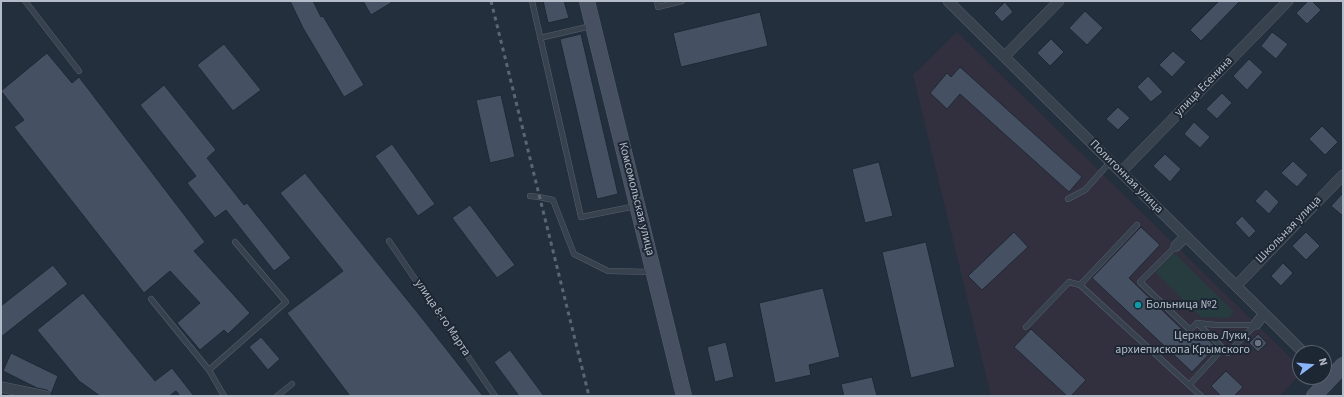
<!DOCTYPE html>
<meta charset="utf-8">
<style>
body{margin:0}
#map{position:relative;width:1344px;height:397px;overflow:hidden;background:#242f3e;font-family:"Source Sans 3",sans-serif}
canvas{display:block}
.frame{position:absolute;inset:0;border:2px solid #b4bcc9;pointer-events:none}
.north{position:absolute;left:1292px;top:345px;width:40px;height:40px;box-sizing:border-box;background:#1d2633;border:1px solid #59626f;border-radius:50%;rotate:74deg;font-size:11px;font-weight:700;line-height:16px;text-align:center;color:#b4bcc9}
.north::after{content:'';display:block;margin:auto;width:14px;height:18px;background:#8ab4f8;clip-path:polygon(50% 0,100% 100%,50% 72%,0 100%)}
</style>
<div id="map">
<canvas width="1344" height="397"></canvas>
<div class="frame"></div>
<div class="north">N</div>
</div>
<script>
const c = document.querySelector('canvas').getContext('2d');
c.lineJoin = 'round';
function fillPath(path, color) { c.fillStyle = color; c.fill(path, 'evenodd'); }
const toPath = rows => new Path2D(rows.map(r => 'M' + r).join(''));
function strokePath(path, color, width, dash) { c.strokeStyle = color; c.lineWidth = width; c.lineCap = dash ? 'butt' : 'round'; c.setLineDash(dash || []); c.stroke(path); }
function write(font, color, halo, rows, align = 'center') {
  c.font = font + ' "Source Sans 3",sans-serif'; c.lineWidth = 4; c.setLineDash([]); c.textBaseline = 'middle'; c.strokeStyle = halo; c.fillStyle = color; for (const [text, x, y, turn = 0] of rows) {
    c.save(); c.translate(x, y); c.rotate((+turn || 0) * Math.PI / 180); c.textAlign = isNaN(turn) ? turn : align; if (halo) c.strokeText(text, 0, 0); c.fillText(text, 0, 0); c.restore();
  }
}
const medical = toPath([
 [957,32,1300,367,1300,374,1280,396,991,396,913,75]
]);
const green = toPath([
 [1174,253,1234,312,1229,318,1201,317,1155,272]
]);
const building = toPath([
 [290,1,313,1,321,17,323,16,364,85,344,97,303,28,290,1],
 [363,1,394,1,371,15,363,1],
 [543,1,564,1,569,18,548,23,543,1],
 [1219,1,1240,1,1201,41,1190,30,1219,1],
 [1308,1,1312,1,1321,10,1307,24,1296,13,1308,1],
 [1005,2,1013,12,1002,22,994,13,1005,2],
 [1085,11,1103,28,1087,45,1069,28,1085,11],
 [760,12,768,46,681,67,673,33,760,12],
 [1272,32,1288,44,1276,59,1261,46,1272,32],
 [581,34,618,194,597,199,560,39,581,34],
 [1051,39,1064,52,1050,66,1037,53,1051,39],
 [224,44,261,90,233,111,197,65,224,44],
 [1173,51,1186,62,1172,77,1159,65,1173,51],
 [47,53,72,83,79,77,205,242,194,251,250,313,228,334,224,330,200,350,177,323,200,303,170,271,144,293,14,127,24,120,1,91,47,53],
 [1249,59,1263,72,1247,90,1233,76,1249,59],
 [960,67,1082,177,1069,192,960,94,947,109,930,93,947,73,951,77,960,67],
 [1148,76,1163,92,1151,102,1137,87,1148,76],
 [164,85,216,150,207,158,244,205,247,203,291,258,274,271,226,210,215,218,187,183,196,176,140,105,164,85],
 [1222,93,1232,103,1217,119,1206,109,1222,93],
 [501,95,515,157,490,163,476,100,501,95],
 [1118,107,1130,118,1118,130,1106,119,1118,107],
 [1194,122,1210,137,1200,148,1184,134,1194,122],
 [1322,126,1338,142,1325,155,1309,139,1322,126],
 [392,144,435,204,418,216,375,156,392,144],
 [1165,154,1181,169,1170,182,1153,166,1165,154],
 [1293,161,1308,175,1297,187,1281,173,1293,161],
 [879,162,893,216,865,223,852,169,879,162],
 [305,173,421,317,483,396,350,396,287,313,343,271,280,193,305,173],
 [1266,189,1279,202,1269,214,1255,201,1266,189],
 [1343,193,1343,216,1331,206,1343,193],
 [470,205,515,265,497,278,452,218,470,205],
 [1242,216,1256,231,1249,238,1235,223,1242,216],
 [1141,227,1160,245,1129,278,1193,340,1200,332,1216,347,1192,372,1092,278,1141,227],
 [1014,232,1028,247,982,290,968,276,1014,232],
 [1306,232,1320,246,1306,260,1292,246,1306,232],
 [926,242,955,367,911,378,882,252,926,242],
 [1283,263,1293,273,1281,286,1271,276,1283,263],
 [53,265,68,284,1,337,1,306,53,265],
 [823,288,840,357,809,365,811,375,775,383,759,303,823,288],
 [83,293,155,381,172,368,194,396,180,396,176,391,169,396,100,396,79,381,37,330,83,293],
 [1031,329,1086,380,1071,396,1067,396,1014,347,1031,329],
 [1258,334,1267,343,1258,352,1249,343,1258,334],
 [261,337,280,359,268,370,249,347,261,337],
 [726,342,734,377,715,382,707,347,726,342],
 [510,350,544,396,519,396,494,362,510,350],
 [11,353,58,376,51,394,47,390,37,388,3,371,11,353],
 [1226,371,1243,387,1234,396,1221,396,1211,386,1226,371],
 [872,377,877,396,844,396,841,384,872,377]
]);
const lane = toPath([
 [25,1,79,71],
 [532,1,581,217,636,206],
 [657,1,658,7,682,1],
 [540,38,591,26],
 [530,196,539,197,553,200,574,254,608,271,651,272],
 [1068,199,1085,190,1110,162],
 [389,241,495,396],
 [1176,246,1140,282,1190,330,1197,323,1228,353,1256,324],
 [1080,285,1137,225],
 [151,299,209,370],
 [1197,323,1216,325,1254,325],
 [1026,327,1069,282,1080,285,1189,385,1223,348],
 [1189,385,1201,396],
 [224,396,209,370,286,302,235,242],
 [277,396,292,384]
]);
const street = toPath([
 [948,1,1304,353],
 [1005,56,1059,1],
 [1121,172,1288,1],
 [1176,246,1185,237],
 [1236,286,1343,175],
 [1256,324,1264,314],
 [1,387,45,396]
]);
const secondary = toPath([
 [587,1,684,396],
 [1314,396,1343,365]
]);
const rail = toPath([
 [491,1,589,396]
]);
const markers = [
 [1138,305,4,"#0f9aa8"],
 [1258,343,4,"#6b7280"]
];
const streetNames = [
 ["улица Есенина",1204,87,-46],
 ["Полигонная улица",1126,177,45],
 ["Комсомольская улица",636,199,76],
 ["Школьная улица",1289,230,-46],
 ["улица 8-го Марта",442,318,56]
];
const poiNames = [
 ["Больница №2",1146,305],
 ["Церковь Луки,",1250,336,"right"],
 ["архиепископа Крымского",1250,350,"right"]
];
fillPath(medical, '#32303f');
fillPath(green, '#263c3f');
fillPath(building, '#455162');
strokePath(building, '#1f2835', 1);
strokePath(lane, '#565f6c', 6);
strokePath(street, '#565f6c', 11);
strokePath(secondary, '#565f6c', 16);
strokePath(lane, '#38414e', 5);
strokePath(street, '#38414e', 10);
strokePath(secondary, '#465061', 15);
strokePath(rail, '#5a6575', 3, [4, 4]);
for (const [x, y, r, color] of markers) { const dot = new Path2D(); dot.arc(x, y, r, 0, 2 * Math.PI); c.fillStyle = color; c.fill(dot); strokePath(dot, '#1d2633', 1.5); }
write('12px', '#b4bcc9', '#1d2633', streetNames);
write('12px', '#b4bcc9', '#1d2633', poiNames, 'left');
</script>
